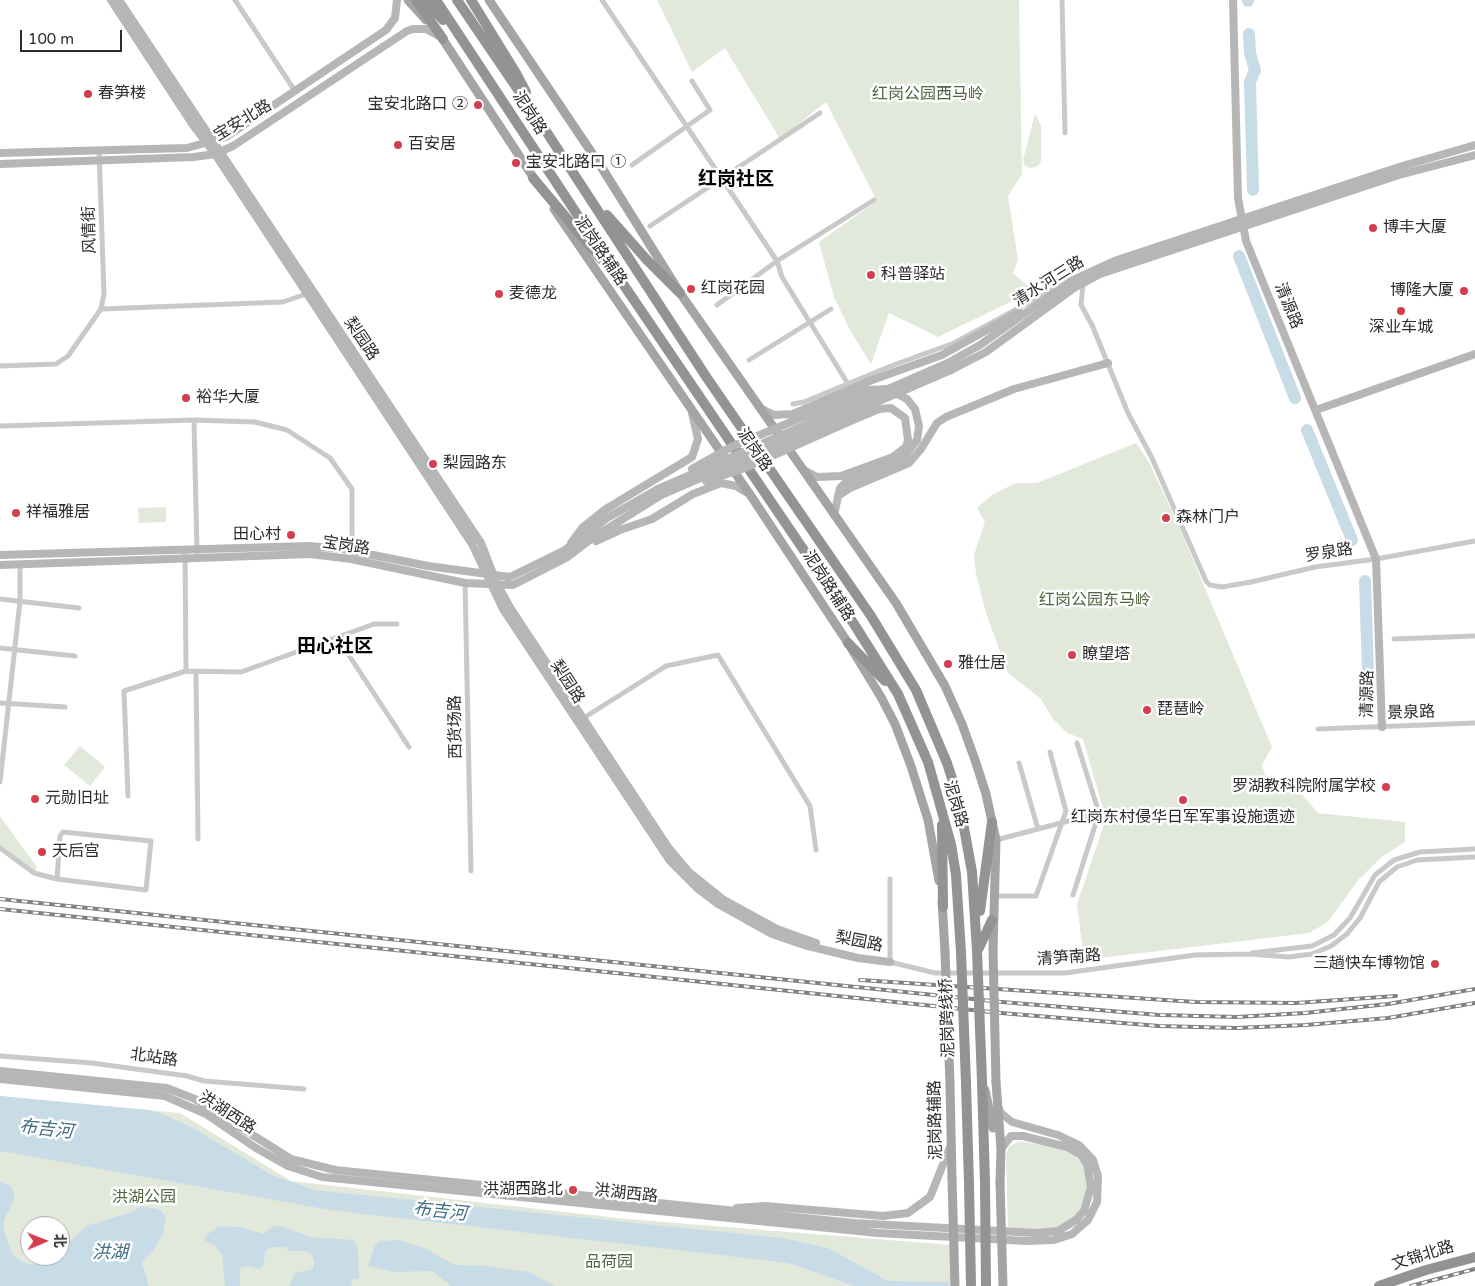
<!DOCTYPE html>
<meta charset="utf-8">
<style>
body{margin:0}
#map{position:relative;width:1475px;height:1286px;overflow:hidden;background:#fff;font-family:"Varela Round","Noto Sans SC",sans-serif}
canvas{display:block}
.north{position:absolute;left:20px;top:1216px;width:50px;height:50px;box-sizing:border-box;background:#fff;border:1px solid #ababab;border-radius:50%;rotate:89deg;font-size:14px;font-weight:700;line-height:20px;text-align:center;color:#2c2c2c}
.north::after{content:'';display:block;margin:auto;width:18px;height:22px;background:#d43d4d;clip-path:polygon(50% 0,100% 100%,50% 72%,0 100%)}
.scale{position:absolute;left:20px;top:30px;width:102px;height:22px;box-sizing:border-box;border:2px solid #2c2c2c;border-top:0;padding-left:6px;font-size:15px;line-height:18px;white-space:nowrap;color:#2c2c2c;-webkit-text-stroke:4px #fff;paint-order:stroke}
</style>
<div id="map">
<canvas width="1475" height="1286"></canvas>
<div class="north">北</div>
<div class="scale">100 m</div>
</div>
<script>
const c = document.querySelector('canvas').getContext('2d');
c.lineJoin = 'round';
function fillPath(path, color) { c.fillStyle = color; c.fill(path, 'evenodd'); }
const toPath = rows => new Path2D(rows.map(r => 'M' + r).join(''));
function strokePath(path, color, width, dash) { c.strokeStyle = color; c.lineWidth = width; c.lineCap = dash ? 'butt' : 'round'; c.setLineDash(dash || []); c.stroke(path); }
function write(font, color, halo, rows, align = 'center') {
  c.font = font + ' "Varela Round","Noto Sans SC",sans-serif'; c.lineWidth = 5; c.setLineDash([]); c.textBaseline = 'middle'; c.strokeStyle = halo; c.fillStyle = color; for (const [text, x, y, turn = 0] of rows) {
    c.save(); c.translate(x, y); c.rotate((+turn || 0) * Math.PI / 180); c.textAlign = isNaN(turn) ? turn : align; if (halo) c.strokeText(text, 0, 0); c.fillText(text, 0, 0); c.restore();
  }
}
const green = toPath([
 [657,0,1019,0,1022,174,1008,196,1018,260,1013,273,1029,287,1008,303,938,337,889,313,871,364,851,332,834,297,819,242,877,201,826,102,780,139,725,48,692,72],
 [1035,114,1041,125,1041,161,1038,166,1031,168,1025,166,1023,160],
 [1136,443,1149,462,1180,529,1272,747,1262,765,1270,793,1299,791,1318,813,1405,822,1405,842,1383,856,1359,879,1328,922,1309,933,1084,960,1077,904,1106,819,1083,739,1067,733,1053,719,1041,699,1008,673,986,613,976,574,974,555,985,522,977,508,993,494,1016,483,1037,483],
 [166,507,166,522,139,523,138,508],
 [80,746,105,767,90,786,64,765],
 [0,816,37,867,34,873,0,848],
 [0,1096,180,1113,291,1181,627,1219,951,1245,951,1286,0,1286],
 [30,1226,60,1226,60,1256,30,1256],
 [1019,1141,1062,1149,1076,1157,1084,1165,1088,1185,1081,1209,1074,1219,1055,1229,1008,1230,1006,1155,1009,1147]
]);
const water = toPath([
 [0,1096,148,1110,163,1114,193,1128,272,1175,315,1190,782,1238,828,1248,888,1281,949,1282,949,1286,854,1286,789,1263,330,1210,0,1151],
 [0,1181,11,1186,15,1198,4,1220,4,1231,12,1253,20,1261,29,1264,38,1264,55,1256,60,1256,60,1251,86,1226,129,1213,142,1206,161,1210,166,1217,163,1234,154,1249,142,1263,149,1286,0,1286],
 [219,1226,239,1227,264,1234,274,1226,280,1226,311,1237,354,1240,358,1248,359,1279,353,1278,351,1286,289,1286,295,1273,313,1269,314,1261,311,1254,304,1251,289,1251,285,1247,273,1247,265,1251,264,1264,260,1269,247,1266,240,1268,240,1286,225,1286,222,1255,216,1247,204,1240,208,1234],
 [399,1240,424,1248,455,1265,488,1266,528,1272,556,1286,451,1286,432,1271,393,1272,368,1266,374,1247,380,1241]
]);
const river = toPath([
 [1248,0,1248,1],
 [1249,34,1250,53,1255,70,1250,82,1253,190],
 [1239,256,1295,398],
 [1307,430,1352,540],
 [1365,581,1369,701]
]);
const street = toPath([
 [235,0,295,91],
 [602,0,777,261,782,277,848,384],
 [1062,0,1065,133],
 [99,150,104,294,101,309],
 [632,165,710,110,692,81],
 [650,226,820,113],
 [1083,284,1081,305,1092,325,1128,413,1152,458,1206,581,1210,585,1222,587,1251,582,1315,567,1376,559,1475,541],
 [717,305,777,261,874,200],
 [749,360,831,309],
 [0,366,56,364,68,356,101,309,283,302,309,293],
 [793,404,804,402,891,366,954,343,1054,289],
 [194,420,197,552],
 [0,426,194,420,255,422,287,430,330,458,352,489,352,551],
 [185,550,186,671],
 [465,583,471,871],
 [0,599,79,608],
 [337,637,409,747],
 [1394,639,1475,636],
 [0,648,75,656],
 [196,672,198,839],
 [0,703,65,707],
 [582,719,666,666,718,655,810,806,816,850],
 [1318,729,1475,723],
 [1019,763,1038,829],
 [0,782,20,601,20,564],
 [128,796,124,691,186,671,241,672,374,624,397,624],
 [63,832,151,841,146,890,57,879,60,836,63,832],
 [996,840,1099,813],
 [0,848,34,873,57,879],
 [890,879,890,962,935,973,1065,973,1195,955,1250,954,1289,957,1312,954,1331,946,1347,934,1360,918,1379,882,1397,867,1417,860,1475,857],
 [1073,895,1099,813,1077,743],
 [993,896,1036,896,1066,811,1050,752],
 [1252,953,1312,946,1334,935,1350,918,1375,875,1394,860,1420,852,1475,849],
 [0,1056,92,1063,187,1076,204,1081,304,1089]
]);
const secondary = toPath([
 [111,0,193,125,215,154,472,544,503,609,670,861,697,888,718,904,772,934,804,945,858,958,890,962],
 [119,0,481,543,497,584,511,609,668,847,689,872,724,900,777,929,816,943],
 [1233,0,1238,198,1246,241,1376,559,1382,727],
 [0,153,187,148,226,137,386,30,395,18,397,0],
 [0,164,194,157,215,154,233,146,407,31,413,29,426,29,439,36],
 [948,363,980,345,1071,281,1117,260,1399,167,1475,145],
 [951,370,986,352,1074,288,1100,274,1399,175,1475,155],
 [834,404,867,390,887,389,907,399,915,409,919,426,917,440,903,458,845,483,840,488,834,515],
 [762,409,774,415,793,414,872,380,942,355,1019,312],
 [1316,410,1475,354],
 [804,470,817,477,841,476,893,457,906,447,908,440,905,418,891,408,879,409,848,422],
 [838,496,850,488,909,463,921,449,937,423,946,417,1014,389,1108,363],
 [596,541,620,530,652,519,693,494,721,483,736,486,746,492],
 [571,543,582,528,606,509,692,457,698,439,692,413],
 [0,555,309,546,343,549,428,566,510,577,565,550,607,518,658,489],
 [0,565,310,554,351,559,465,583,513,585,566,558,591,539,661,495],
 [0,1071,167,1088,195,1099,291,1159,335,1170,854,1223,1037,1233,1058,1231,1076,1220,1084,1211,1091,1187,1087,1164,1081,1155,1067,1147,1023,1136,1011,1136,1001,1149],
 [0,1079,165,1096,206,1114,256,1148,288,1166,322,1177,878,1233,1027,1241,1054,1240,1072,1234,1088,1220,1097,1202,1098,1176,1093,1160,1079,1145,1058,1135,1012,1122,1001,1113,998,1107],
 [737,1208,765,1206,883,1216,908,1213,930,1197,950,1147]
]);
const primary = toPath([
 [408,0,426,20],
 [489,0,602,168,680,293,896,603,945,686,962,724,975,760,986,794,996,840,993,950],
 [440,35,537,183],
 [554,209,753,499,848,643,881,697,895,724,911,766,928,820,939,881],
 [942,901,945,952],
 [996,1082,1001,1149,1000,1183],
 [950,1084,952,1179],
 [985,1090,993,1128]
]);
const highway = toPath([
 [416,0,443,39],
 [426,0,443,20],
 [436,0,619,278,854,624,898,694,928,762,951,844,956,875,961,952],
 [457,0,540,122,707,378,871,616,916,690,947,763,959,800,972,872,977,951],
 [471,0,516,73,526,92],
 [533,178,601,259],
 [607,215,647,260,680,293],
 [848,643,885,681],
 [942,825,943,907],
 [980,911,992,822],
 [979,948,992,920],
 [982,1081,985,1183],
 [966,1083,969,1184],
 [1379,1286,1426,1270,1475,1257]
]);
const rail = toPath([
 [0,899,1002,1002,1159,1015,1237,1017,1305,1013,1388,1004,1475,989],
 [0,909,1001,1013,1159,1026,1236,1028,1306,1025,1388,1018,1475,1003],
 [860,980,1196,1002,1296,1003,1396,996],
 [1411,1286,1475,1269]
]);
const secondaryBridge = toPath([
 [692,469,731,447,834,404],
 [706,481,745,468,848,422],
 [658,489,948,363],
 [661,495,951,370]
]);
const primaryBridge = toPath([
 [993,950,996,1082],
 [945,952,950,1084],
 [952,1179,955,1286],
 [1000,1183,1003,1286]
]);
const highwayBridge = toPath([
 [977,951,982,1081],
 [961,952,966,1083],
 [985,1183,986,1286],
 [969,1184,971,1286]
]);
const markers = [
 [88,94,5,"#d43d4d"],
 [478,105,5,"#d43d4d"],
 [398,145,5,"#d43d4d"],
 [516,163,5,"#d43d4d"],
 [1373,228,5,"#d43d4d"],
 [871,275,5,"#d43d4d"],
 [691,289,5,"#d43d4d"],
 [1464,291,5,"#d43d4d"],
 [499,294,5,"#d43d4d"],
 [1401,311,5,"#d43d4d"],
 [186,398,5,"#d43d4d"],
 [433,464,5,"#d43d4d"],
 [16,513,5,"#d43d4d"],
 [1166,518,5,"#d43d4d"],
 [291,535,5,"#d43d4d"],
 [1072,655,5,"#d43d4d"],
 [948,664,5,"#d43d4d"],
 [1147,710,5,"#d43d4d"],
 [1386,787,5,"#d43d4d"],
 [35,799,5,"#d43d4d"],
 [1183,800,5,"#d43d4d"],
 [42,852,5,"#d43d4d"],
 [1435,964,5,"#d43d4d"],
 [573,1190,5,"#d43d4d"]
];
const poiNames = [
 ["春笋楼",98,94],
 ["宝安北路口 ②",468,105,"right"],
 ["百安居",408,145],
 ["宝安北路口 ①",526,163],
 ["博丰大厦",1383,228],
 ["科普驿站",881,275],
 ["红岗花园",701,289],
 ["博隆大厦",1454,291,"right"],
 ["麦德龙",509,294],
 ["深业车城",1401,328,"center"],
 ["裕华大厦",196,398],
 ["梨园路东",443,464],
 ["祥福雅居",26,513],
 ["森林门户",1176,518],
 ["田心村",281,535,"right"],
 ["瞭望塔",1082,655],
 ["雅仕居",958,664],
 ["琵琶岭",1157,710],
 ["罗湖教科院附属学校",1376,787,"right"],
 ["元勋旧址",45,799],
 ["红岗东村侵华日军军事设施遗迹",1183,818,"center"],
 ["天后宫",52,852],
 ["三趟快车博物馆",1425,964,"right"],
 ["洪湖西路北",563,1190,"right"]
];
const parkNames = [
 ["红岗公园西马岭",928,95],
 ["红岗公园东马岭",1095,601],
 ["洪湖公园",144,1198],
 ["品荷园",609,1263]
];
const streetNames = [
 ["泥岗路",529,113,57],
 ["宝安北路",243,121,-31],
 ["风情街",90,230,-92],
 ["泥岗路辅路",600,251,56],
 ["清水河三路",1049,282,-32],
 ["清源路",1288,306,68],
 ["梨园路",361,339,56],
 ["泥岗路",754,450,56],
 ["宝岗路",346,546,9],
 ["罗泉路",1329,553,-9],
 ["泥岗路辅路",828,586,57],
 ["梨园路",567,682,57],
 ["清源路",1368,694,-89],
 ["景泉路",1411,713,-2],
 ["西货场路",456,727,-91],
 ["泥岗路",955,804,74],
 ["梨园路",859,942,11],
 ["清笋南路",1069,958,-4],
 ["泥岗跨线桥",948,1018,-92],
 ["北站路",154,1058,8],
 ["洪湖西路",227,1113,33],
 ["泥岗路辅路",936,1120,-91],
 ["洪湖西路",626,1194,6],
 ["文锦北路",1423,1256,-17]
];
const waterNames = [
 ["布吉河",46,1130,6],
 ["布吉河",440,1212,6],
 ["洪湖",110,1253]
];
const quarterNames = [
 ["红岗社区",736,180],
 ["田心社区",335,647]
];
fillPath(green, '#e2e9db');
fillPath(water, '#c8dce7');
strokePath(river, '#c8dce7', 12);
strokePath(street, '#c9c9c9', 5);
strokePath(secondary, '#b6b6b6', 8);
strokePath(primary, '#a4a4a4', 9);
strokePath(highway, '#939393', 10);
strokePath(rail, '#818181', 4);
strokePath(rail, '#fff', 2, [5.5]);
strokePath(secondaryBridge, '#b6b6b6', 8);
strokePath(primaryBridge, '#a4a4a4', 9);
strokePath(highwayBridge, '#939393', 10);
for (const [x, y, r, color] of markers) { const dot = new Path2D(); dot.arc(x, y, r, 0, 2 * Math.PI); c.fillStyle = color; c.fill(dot); strokePath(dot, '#fff', 2); }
write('16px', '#2c2c2c', '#fff', poiNames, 'left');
write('16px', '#50633e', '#fff', parkNames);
write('16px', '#2c2c2c', '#fff', streetNames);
write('italic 18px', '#426e86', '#fff', waterNames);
write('bold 19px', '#000', '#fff', quarterNames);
</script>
